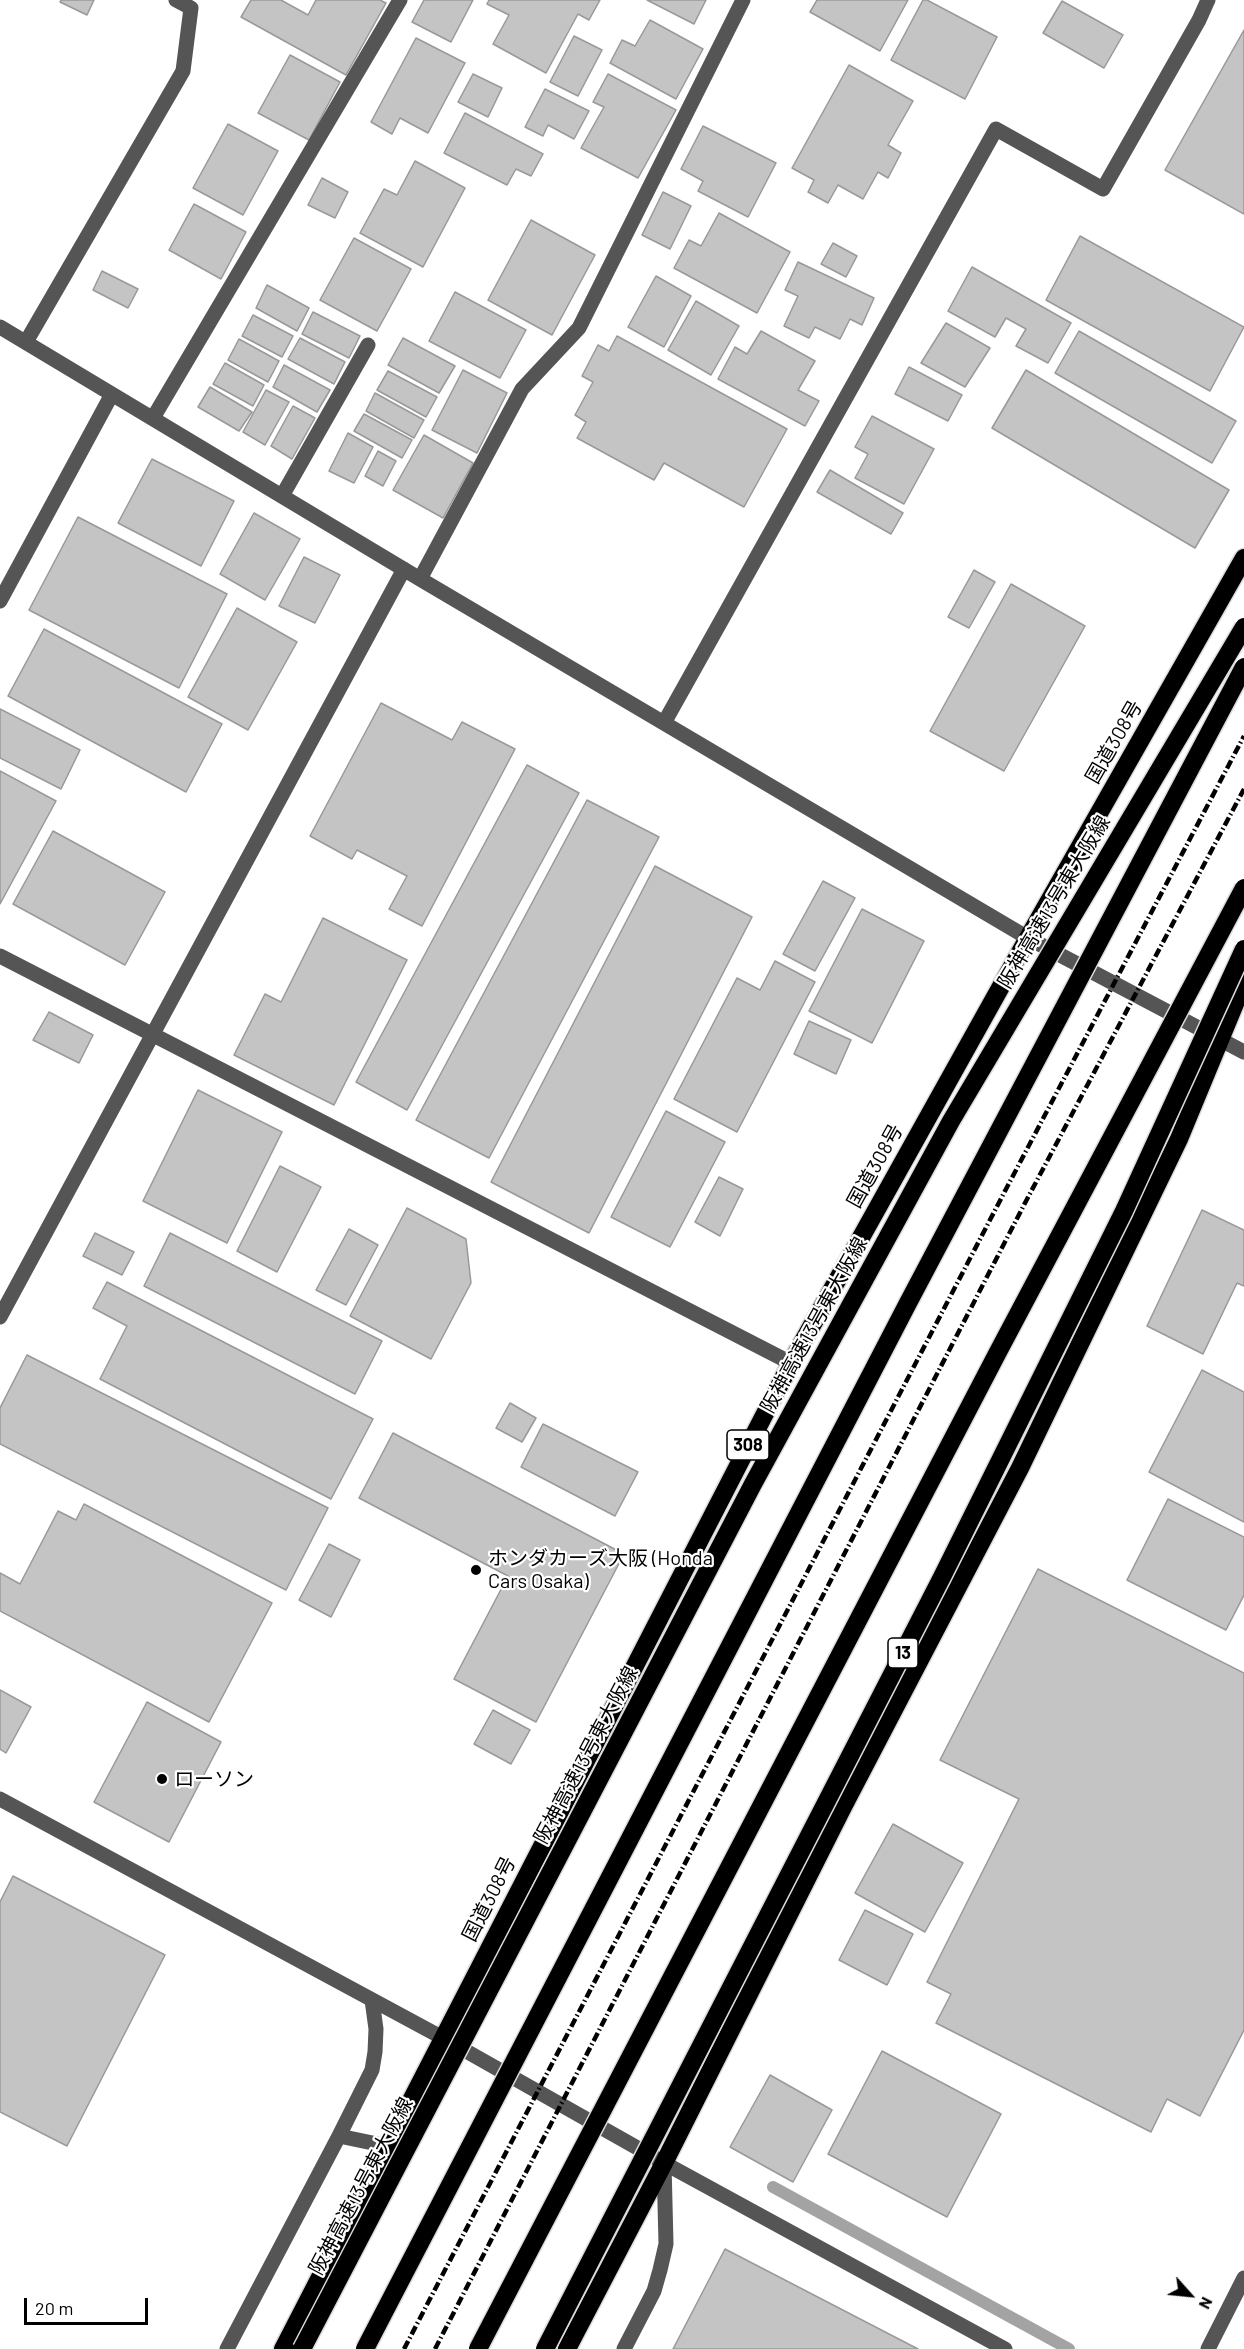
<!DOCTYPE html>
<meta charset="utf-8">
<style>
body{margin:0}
#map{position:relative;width:1244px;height:2349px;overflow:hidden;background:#fff;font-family:Barlow,sans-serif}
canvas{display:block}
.north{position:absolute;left:1160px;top:2265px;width:60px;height:60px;-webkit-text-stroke:4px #fff;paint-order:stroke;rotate:117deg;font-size:16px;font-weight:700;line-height:24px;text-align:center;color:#000}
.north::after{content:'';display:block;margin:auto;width:21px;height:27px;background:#000;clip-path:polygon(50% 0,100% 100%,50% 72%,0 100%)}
.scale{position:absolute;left:24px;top:2298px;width:124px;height:27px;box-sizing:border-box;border:3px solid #000;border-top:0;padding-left:8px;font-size:18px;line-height:21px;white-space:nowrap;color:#000;-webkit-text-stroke:4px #fff;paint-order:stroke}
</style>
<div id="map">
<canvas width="1244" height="2349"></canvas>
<div class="north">N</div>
<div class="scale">20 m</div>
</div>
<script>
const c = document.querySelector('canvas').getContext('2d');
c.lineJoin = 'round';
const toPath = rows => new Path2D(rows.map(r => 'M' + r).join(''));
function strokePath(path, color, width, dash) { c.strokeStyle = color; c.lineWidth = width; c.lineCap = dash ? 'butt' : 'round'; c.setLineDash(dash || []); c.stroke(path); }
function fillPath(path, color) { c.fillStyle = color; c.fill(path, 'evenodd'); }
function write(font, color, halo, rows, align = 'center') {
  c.font = font + ' Barlow,"Noto Sans JP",sans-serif'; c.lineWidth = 4.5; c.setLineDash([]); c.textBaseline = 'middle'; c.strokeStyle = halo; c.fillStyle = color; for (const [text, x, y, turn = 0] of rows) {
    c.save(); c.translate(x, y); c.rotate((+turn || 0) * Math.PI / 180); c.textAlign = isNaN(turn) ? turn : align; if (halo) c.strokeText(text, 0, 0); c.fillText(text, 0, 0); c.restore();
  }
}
const stream = toPath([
 [773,2187,1069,2349]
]);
const building = toPath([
 [61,0,94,0,87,15,60,2,61,0],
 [251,0,281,0,308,15,316,0,380,0,386,3,346,75,241,17,251,0],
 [424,0,473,0,451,42,412,22,424,0],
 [489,0,600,0,589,20,578,14,546,73,493,44,509,15,487,4,489,0],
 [647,0,706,0,694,24,647,0],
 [817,0,908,0,880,51,810,12,817,0],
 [923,0,927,0,997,37,965,99,891,60,923,0],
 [1062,1,1123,35,1104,68,1043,33,1062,1],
 [650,20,703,49,676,99,610,63,622,40,635,46,650,20],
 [1244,30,1244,214,1165,170,1244,30],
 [574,36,602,50,578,96,550,82,574,36],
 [416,38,465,63,428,133,400,118,392,134,371,122,416,38],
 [290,55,340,82,309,140,258,113,290,55],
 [849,65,913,101,888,145,901,153,888,178,878,172,863,199,838,185,828,203,808,192,814,180,792,168,849,65],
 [473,74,502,88,488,117,458,102,473,74],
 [608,74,676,110,638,178,581,148,604,107,593,102,608,74],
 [545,89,589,111,574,139,548,125,543,136,525,127,545,89],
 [465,113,543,154,531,176,516,169,507,185,444,153,465,113],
 [228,124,278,151,243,215,193,188,228,124],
 [703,126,776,163,748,217,698,191,703,181,681,169,703,126],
 [415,161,465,188,423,267,360,233,384,189,397,195,415,161],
 [322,178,348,192,335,218,308,205,322,178],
 [663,192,691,206,670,249,642,235,663,192],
 [194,204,246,232,221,279,169,250,194,204],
 [719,213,790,252,757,313,674,268,689,240,701,246,719,213],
 [531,220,595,255,552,335,488,300,531,220],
 [1080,236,1244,327,1210,391,1046,300,1080,236],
 [354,238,411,269,377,331,320,300,354,238],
 [833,243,857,256,846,277,821,264,833,243],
 [798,262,874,298,862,325,850,319,840,339,815,327,809,338,784,326,798,296,785,290,798,262],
 [972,267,1071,323,1048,363,1016,346,1026,329,1006,318,995,337,948,311,972,267],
 [102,271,138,289,128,308,93,290,102,271],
 [656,276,691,296,664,347,628,327,656,276],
 [267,285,309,308,297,331,256,308,267,285],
 [455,292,526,330,500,378,429,341,455,292],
 [696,301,739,326,711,375,668,350,696,301],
 [313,312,360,336,349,358,302,334,313,312],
 [253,315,293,336,282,357,242,336,253,315],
 [946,323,990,348,965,387,921,363,946,323],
 [761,331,815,361,798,390,819,401,805,426,718,379,735,347,747,354,761,331],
 [1079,331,1236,421,1212,463,1055,373,1079,331],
 [617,336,787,429,744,507,664,463,654,480,577,438,586,422,575,415,593,382,582,376,598,345,609,351,617,336],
 [300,338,345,362,334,384,288,359,300,338],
 [403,338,455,366,439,393,388,365,403,338],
 [239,339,279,361,268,382,228,360,239,339],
 [225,363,264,385,253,406,213,384,225,363],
 [284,365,330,390,317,412,273,387,284,365],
 [909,367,962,395,948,421,895,394,909,367],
 [463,370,507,393,477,453,432,430,463,370],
 [1026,370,1229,490,1195,548,992,428,1026,370],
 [388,371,437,397,426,417,377,390,388,371],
 [210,387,252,412,239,431,198,407,210,387],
 [266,390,289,402,265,445,243,432,266,390],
 [375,393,424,420,414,438,366,411,375,393],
 [293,406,315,418,292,459,271,446,293,406],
 [364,414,412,440,402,458,354,431,364,414],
 [872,416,934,449,904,504,855,478,868,454,855,447,872,416],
 [348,433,373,447,354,483,329,471,348,433],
 [424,435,473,463,443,518,393,490,424,435],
 [378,451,396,461,383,486,365,476,378,451],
 [152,459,234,501,201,566,118,523,152,459],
 [830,470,903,513,891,534,817,492,830,470],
 [254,513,300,539,265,600,220,574,254,513],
 [78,517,227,594,179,688,29,610,78,517],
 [304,557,340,575,315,623,279,606,304,557],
 [974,570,995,582,969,628,948,617,974,570],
 [1011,584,1085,626,1004,771,930,731,1011,584],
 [237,608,297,642,248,730,188,697,237,608],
 [44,629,222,724,186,792,8,696,44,629],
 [381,703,452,740,462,722,515,749,422,926,389,909,407,876,357,850,352,859,310,836,381,703],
 [0,709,80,750,61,789,0,758,0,709],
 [527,765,579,793,407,1110,356,1082,527,765],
 [0,771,56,801,0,904,0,771],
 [587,800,659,837,489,1158,416,1120,587,800],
 [53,831,165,892,125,965,13,904,53,831],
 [655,866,752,917,589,1233,491,1182,655,866],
 [823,881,855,898,815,971,783,954,823,881],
 [862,909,924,941,872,1043,809,1011,862,909],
 [323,918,407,960,334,1105,234,1055,265,994,281,1002,323,918],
 [775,961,815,982,737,1132,674,1099,737,978,760,990,775,961],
 [49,1012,93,1035,79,1063,33,1040,49,1012],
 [809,1021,851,1040,836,1074,794,1054,809,1021],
 [198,1090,282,1132,227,1243,143,1201,198,1090],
 [666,1111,725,1142,670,1247,611,1217,666,1111],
 [280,1166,321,1187,277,1272,237,1251,280,1166],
 [719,1177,743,1189,720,1236,695,1222,719,1177],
 [407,1208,466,1239,471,1283,431,1359,350,1316,407,1208],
 [1202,1210,1244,1230,1244,1286,1237,1283,1203,1354,1147,1326,1202,1210],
 [349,1229,378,1245,346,1305,316,1290,349,1229],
 [95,1233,134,1252,122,1275,83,1256,95,1233],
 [170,1233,382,1341,355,1394,144,1286,170,1233],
 [107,1282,373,1419,331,1499,100,1379,127,1326,93,1308,107,1282],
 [27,1355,328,1508,286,1590,0,1444,0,1408,27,1355],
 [1202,1370,1244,1392,1244,1522,1149,1472,1202,1370],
 [510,1403,536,1418,522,1442,496,1428,510,1403],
 [543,1424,638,1472,615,1516,521,1467,543,1424],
 [393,1433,624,1554,536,1722,454,1679,508,1576,359,1498,393,1433],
 [1168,1499,1244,1537,1244,1595,1226,1630,1127,1580,1168,1499],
 [84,1504,272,1603,209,1722,0,1611,0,1573,20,1584,58,1511,76,1520,84,1504],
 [329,1544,360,1560,331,1617,299,1600,329,1544],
 [1038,1569,1244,1673,1244,2030,1200,2116,1167,2099,1151,2132,936,2023,951,1994,927,1982,1019,1799,940,1760,1038,1569],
 [0,1690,31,1707,6,1753,0,1749,0,1690],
 [147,1702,221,1742,169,1842,94,1802,147,1702],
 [493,1710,530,1730,511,1764,474,1744,493,1710],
 [893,1824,963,1863,925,1932,855,1893,893,1824],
 [13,1876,165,1955,67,2146,0,2112,0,1902,13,1876],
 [865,1910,913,1934,887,1985,839,1960,865,1910],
 [882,2051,1001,2114,947,2217,828,2154,882,2051],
 [770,2075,832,2110,793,2182,730,2147,770,2075],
 [725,2249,918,2349,673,2349,725,2249]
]);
const minor = toPath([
 [0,327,420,579,1028,938,1244,1052],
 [26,342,183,71,191,8,176,0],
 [153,418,400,0],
 [282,496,368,345],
 [420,579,522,389,579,328,743,0],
 [0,601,112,394],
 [664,723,996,129,1103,189,1199,20,1208,0],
 [0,956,791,1363],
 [0,1317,404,569],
 [0,1799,443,2038,664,2163,1005,2349],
 [339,2136,387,2146],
 [227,2349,339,2136,372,2070,375,2052,376,2029,372,2000],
 [624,2349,654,2291,660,2270,666,2244,664,2163],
 [1208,2349,1244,2278]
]);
const highway = toPath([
 [283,2349,791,1363,1028,938,1244,558],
 [567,2349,664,2163,843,1807,1020,1468,1179,1139,1244,982]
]);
const rail = toPath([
 [404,2349,1005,1191,1244,736],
 [435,2349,1025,1203,1244,789]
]);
const highwayBridge = toPath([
 [302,2349,753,1484,951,1121,1244,627],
 [365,2349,908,1303,1244,667],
 [478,2349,998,1352,1244,888],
 [545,2349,942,1577,1124,1211,1244,949]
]);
const markers = [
 [476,1570,6,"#000"],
 [162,1779,6,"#000"]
];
const shields = [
 [748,1445,42],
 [903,1653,30]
];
const shieldNames = [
 ["308",748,1445],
 ["13",903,1653]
];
const streetNames = [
 ["国道308号",1114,742,-60],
 ["阪神高速13号東大阪線",1054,902,-59],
 ["国道308号",875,1166,-61],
 ["阪神高速13号東大阪線",814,1325,-61],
 ["阪神高速13号東大阪線",586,1755,-62],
 ["国道308号",489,1899,-63],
 ["阪神高速13号東大阪線",361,2186,-62]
];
const poiNames = [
 ["ホンダカーズ大阪 (Honda",488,1558],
 ["Cars Osaka)",488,1581],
 ["ローソン",174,1779]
];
strokePath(stream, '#a3a3a3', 12);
fillPath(building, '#c4c4c4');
strokePath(building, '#999', 1.5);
strokePath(highway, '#dbdbdb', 21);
strokePath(minor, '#555', 15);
strokePath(highway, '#000', 18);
strokePath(rail, '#000', 4.5, [9, 3, 1.5, 3]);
strokePath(highwayBridge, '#dbdbdb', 21, []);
strokePath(highwayBridge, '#000', 18);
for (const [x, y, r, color] of markers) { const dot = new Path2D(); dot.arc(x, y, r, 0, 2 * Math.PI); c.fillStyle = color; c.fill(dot); strokePath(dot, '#fff', 2); }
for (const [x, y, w] of shields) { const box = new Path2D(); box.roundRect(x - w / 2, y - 15, w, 30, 4.5); c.fillStyle = '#fff'; c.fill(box); strokePath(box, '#000', 1.5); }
write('bold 18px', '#000', null, shieldNames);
write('20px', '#000', '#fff', streetNames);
write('20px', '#000', '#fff', poiNames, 'left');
</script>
